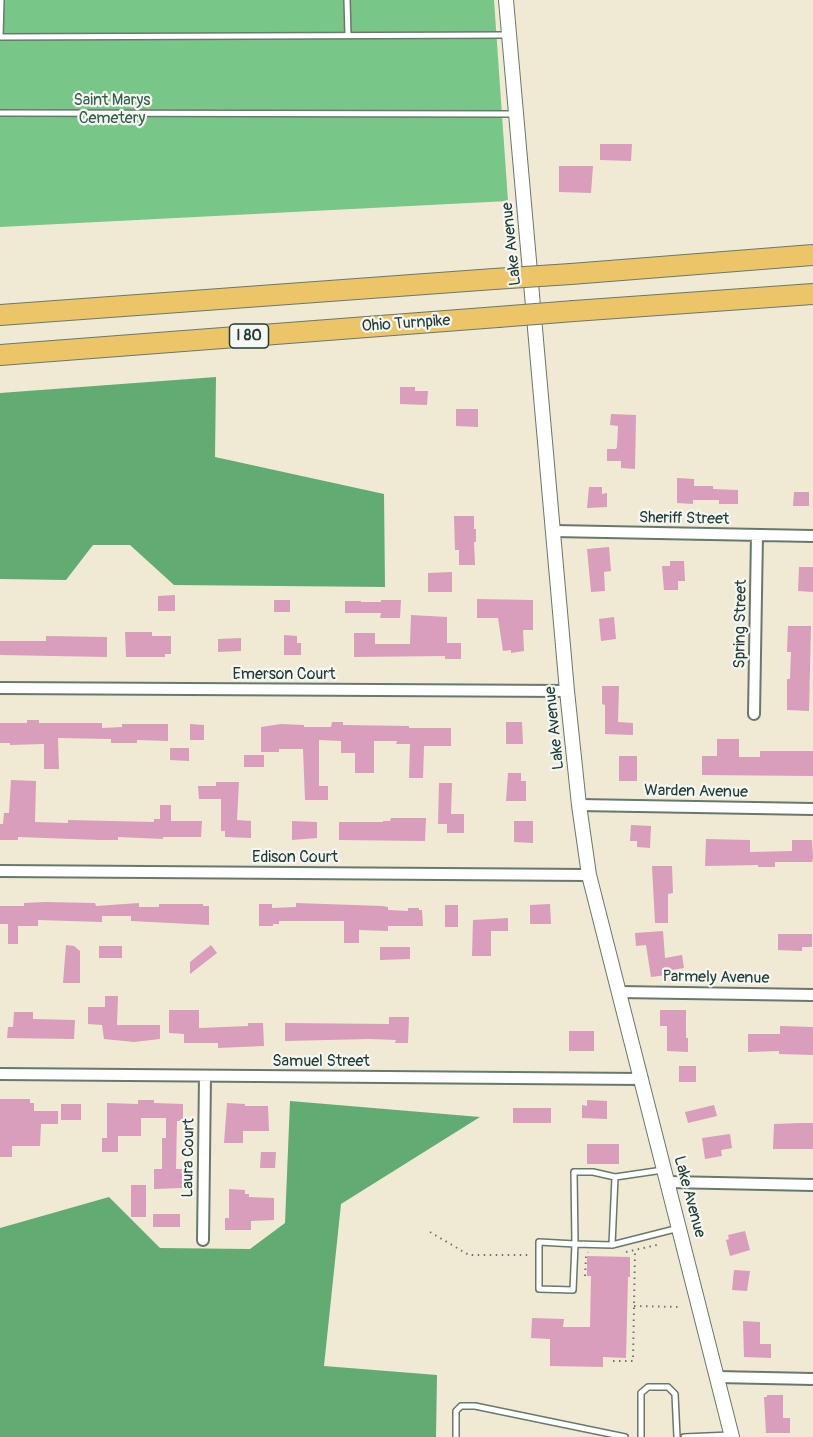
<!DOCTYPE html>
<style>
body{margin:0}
canvas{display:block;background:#f0e9d4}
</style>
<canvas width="813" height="1437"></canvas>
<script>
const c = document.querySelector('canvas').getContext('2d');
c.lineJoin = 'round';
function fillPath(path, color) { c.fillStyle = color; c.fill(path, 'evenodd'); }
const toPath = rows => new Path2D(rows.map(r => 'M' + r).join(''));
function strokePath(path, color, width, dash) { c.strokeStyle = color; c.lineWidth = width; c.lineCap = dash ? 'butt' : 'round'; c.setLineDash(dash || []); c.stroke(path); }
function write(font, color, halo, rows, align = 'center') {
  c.font = font + ' Pangolin,sans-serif'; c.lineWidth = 4.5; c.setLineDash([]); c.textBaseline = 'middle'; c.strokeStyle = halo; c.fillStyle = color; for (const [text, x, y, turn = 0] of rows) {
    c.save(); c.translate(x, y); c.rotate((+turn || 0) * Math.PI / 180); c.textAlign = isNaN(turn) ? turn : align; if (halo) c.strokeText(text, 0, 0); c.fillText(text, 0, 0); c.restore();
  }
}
const green = toPath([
 [0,0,494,0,508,201,0,227]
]);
const forest = toPath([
 [216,377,215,457,384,494,385,587,174,585,130,545,93,545,66,580,0,579,0,393],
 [290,1101,480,1117,341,1204,324,1366,437,1375,436,1437,0,1437,0,1228,109,1197,160,1248,250,1249,285,1223]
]);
const building = toPath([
 [600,144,632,144,631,161,600,160],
 [559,166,593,166,591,193,559,192],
 [400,387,415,387,415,391,428,391,427,405,400,404],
 [456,409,478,409,478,427,456,426],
 [611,414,636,415,635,469,621,468,621,461,607,461,607,449,616,449,617,447,618,426,610,425],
 [677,478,694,479,694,486,713,486,713,489,738,490,738,504,719,504,719,500,693,500,693,504,677,503],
 [589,487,602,487,602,494,607,493,607,507,587,508],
 [794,492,809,492,809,506,793,506],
 [454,516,474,516,474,529,476,529,476,542,474,542,475,565,459,565,459,550,455,550],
 [609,547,611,571,604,572,605,591,591,592,587,549],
 [670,561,684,561,685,581,678,581,678,590,664,590,662,566,670,566],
 [799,567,813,567,813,592,798,591],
 [452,572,452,592,428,592,428,573],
 [175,595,175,611,158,611,158,596],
 [477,599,533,600,533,630,523,630,524,651,511,653,511,650,503,651,498,618,477,618],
 [274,600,290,600,290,612,274,612],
 [381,600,401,600,400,618,380,618,381,613,345,613,345,601,361,601,361,602,381,602],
 [411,615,447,617,447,643,461,643,461,659,445,659,445,656,354,657,354,633,375,633,375,644,410,644],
 [614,617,616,639,601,641,599,619],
 [788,626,811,626,809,711,787,710,787,679,790,679,791,652,787,652],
 [125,632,152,632,152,636,171,636,171,654,165,654,165,657,126,657],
 [284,635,297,636,297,643,301,643,301,655,284,655],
 [46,636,107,637,107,657,0,655,0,641,46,641],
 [241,638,241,651,218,652,218,639],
 [602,686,619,686,618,722,633,723,633,735,605,734,605,705,602,704],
 [27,720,39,720,39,723,102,723,102,728,122,727,122,724,168,724,168,741,137,740,137,743,111,743,111,739,58,738,59,769,44,769,44,744,10,745,10,743,0,743,0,723,27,723],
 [332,722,343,722,343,725,409,726,409,728,451,728,451,746,424,746,423,778,409,778,410,744,396,744,397,741,374,741,374,773,355,773,355,753,341,753,341,741,319,740,319,786,328,786,328,800,305,800,303,749,279,749,279,752,261,752,261,727,281,724,304,725,304,727,331,727],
 [506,722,522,722,523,744,506,744],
 [190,724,204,725,204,740,190,740],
 [717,739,739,739,739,757,760,757,760,751,813,751,813,776,702,775,702,756,717,756],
 [170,748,189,748,189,761,170,760],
 [244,755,264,755,264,767,244,767],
 [619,756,637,756,637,781,619,781],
 [508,773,521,773,521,781,526,781,526,801,506,801],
 [11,780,36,781,35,822,68,823,68,820,154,822,154,819,160,819,160,805,171,805,171,821,202,821,201,837,163,837,163,839,118,837,118,840,100,840,18,837,18,840,0,840,0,824,3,824,4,813,9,813],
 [216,782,239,782,237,820,251,821,251,838,225,837,225,831,221,831,221,799,199,799,198,786,216,786],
 [439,783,452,783,451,814,464,814,464,833,447,833,447,824,438,824],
 [391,818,426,818,425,841,339,840,339,822,383,822,383,821,390,821],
 [292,821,317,822,317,838,292,840],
 [514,821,533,821,533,843,514,842],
 [631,825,651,826,650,848,637,847,637,841,630,841],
 [706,839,750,840,750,852,792,851,792,840,812,840,813,858,812,862,775,862,775,867,758,867,758,865,705,866],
 [652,866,672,866,673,893,668,894,668,923,655,923],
 [45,902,95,903,96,906,139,903,139,907,159,907,159,904,203,904,203,906,209,906,209,925,131,921,131,916,102,916,102,922,38,920,38,926,18,926,18,944,8,944,8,924,0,924,0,906,24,906,24,903],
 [296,903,382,906,388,907,388,910,408,911,408,908,419,908,419,910,422,910,423,926,388,926,388,931,359,930,359,943,344,943,344,921,279,921,279,924,273,924,273,926,259,926,259,904,272,904,272,908,296,907],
 [550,904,551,924,530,924,530,905],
 [445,905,458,905,458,927,445,927],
 [508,918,508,931,491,931,491,956,472,956,473,920],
 [663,931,665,958,682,955,684,968,666,971,667,975,651,977,646,945,636,946,635,933],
 [778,934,812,934,812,947,802,947,802,951,778,950],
 [66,945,74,946,80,951,80,983,63,983],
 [211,945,217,953,190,974,190,962],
 [99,946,122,946,122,958,99,958],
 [380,947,410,947,410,959,380,960],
 [105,996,118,996,117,1025,160,1025,160,1039,134,1042,104,1039,102,1025,88,1024,88,1007,105,1007],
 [169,1010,199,1010,199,1028,248,1026,248,1023,263,1023,264,1046,218,1048,218,1043,184,1043,184,1034,169,1033],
 [660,1010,686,1010,686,1038,688,1038,688,1052,667,1051,667,1026,660,1026],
 [14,1012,33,1012,33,1019,75,1020,74,1039,7,1038,8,1027,13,1027],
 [389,1017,409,1017,408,1043,395,1043,396,1040,370,1039,285,1041,285,1023,389,1024],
 [780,1026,813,1027,813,1055,779,1054,779,1051,748,1052,748,1034,780,1034],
 [569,1031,594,1031,594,1051,569,1051],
 [679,1066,696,1066,696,1082,679,1082],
 [0,1099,30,1099,30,1103,34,1103,34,1111,58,1111,58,1124,41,1124,40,1146,12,1146,12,1157,0,1157],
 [138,1100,154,1100,154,1103,183,1104,183,1121,177,1121,176,1169,182,1169,182,1188,154,1189,154,1169,162,1169,162,1138,166,1138,166,1118,141,1118,141,1136,118,1136,118,1152,102,1152,102,1138,107,1138,107,1103,138,1104],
 [587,1100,607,1101,607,1119,582,1118,582,1105,587,1106],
 [227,1103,245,1104,245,1106,268,1106,269,1131,243,1131,243,1143,224,1143],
 [61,1104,81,1104,81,1120,61,1120],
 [714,1105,717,1116,688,1123,685,1112],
 [513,1108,551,1108,551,1123,513,1123],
 [800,1123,813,1123,813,1149,773,1149,774,1124],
 [730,1134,732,1148,721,1150,722,1156,705,1159,702,1138],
 [587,1144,619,1144,619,1164,587,1164],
 [261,1152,276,1152,275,1168,260,1168],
 [131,1185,146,1185,146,1217,131,1217],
 [229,1189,245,1190,245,1194,249,1194,249,1197,274,1198,274,1220,251,1221,251,1230,225,1230,225,1218,229,1218],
 [153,1214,180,1214,180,1227,153,1227],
 [745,1231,750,1250,730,1256,726,1240,729,1239,728,1235],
 [587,1256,630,1257,630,1277,628,1277,626,1358,603,1357,603,1367,550,1366,550,1339,531,1338,532,1318,564,1319,563,1327,590,1327,591,1276,587,1276],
 [734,1270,750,1271,747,1291,732,1290],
 [743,1321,760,1322,760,1344,771,1344,771,1358,744,1357],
 [767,1395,783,1395,783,1418,790,1418,790,1433,766,1433,764,1397,767,1397]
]);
const path = toPath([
 [430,1232,469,1255,529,1255],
 [626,1252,661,1244],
 [585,1276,586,1257,588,1252],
 [634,1306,682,1307],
 [613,1361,633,1361,635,1251]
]);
const service = toPath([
 [347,0,348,35],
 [0,37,507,35],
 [0,37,1,0],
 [0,113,514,114],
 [663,1170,615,1177,612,1245,679,1228],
 [539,1242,575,1244,573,1290,539,1289,539,1242],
 [612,1245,575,1244,574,1172,593,1172,615,1177],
 [456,1437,456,1411,461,1406,475,1406,625,1437],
 [641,1437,641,1393,648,1387,668,1387,675,1394,677,1437],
 [684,1437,730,1435]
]);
const minor = toPath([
 [554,531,813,536],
 [0,688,567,691],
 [754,714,757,535],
 [579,805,813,809],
 [0,871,589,875],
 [619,992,813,995],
 [0,1074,642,1079],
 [668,1182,813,1185],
 [203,1240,205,1076],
 [717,1377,813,1379]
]);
const tertiary = toPath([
 [506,0,567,691,579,805,589,875,732,1437]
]);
const motorway = toPath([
 [571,274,813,255],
 [574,311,813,294],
 [0,315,494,279],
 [0,355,498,317]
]);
const motorwayBridge = toPath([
 [494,279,571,274],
 [498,317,574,311]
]);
const shields = [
 [249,336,39]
];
const shieldNames = [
 ["I 80",249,336]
];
const parkNames = [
 ["Saint Marys",112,101],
 ["Cemetery",112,119]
];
const streetNames = [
 ["Lake Avenue",512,244,-96],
 ["Ohio Turnpike",406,324,-4],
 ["Sheriff Street",684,519,1],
 ["Spring Street",741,624,-89],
 ["Emerson Court",284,675],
 ["Lake Avenue",555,728,-96],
 ["Warden Avenue",696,792,1],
 ["Edison Court",295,858],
 ["Parmely Avenue",716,978,1],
 ["Samuel Street",321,1062],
 ["Laura Court",189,1158,-89],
 ["Lake Avenue",689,1197,75]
];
fillPath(green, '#78c788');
fillPath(forest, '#62ac74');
fillPath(building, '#d89ebc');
strokePath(service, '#68796c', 8);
strokePath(minor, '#68796c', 14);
strokePath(tertiary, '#68796c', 16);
strokePath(motorway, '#68796c', 22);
strokePath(path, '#68796c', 2, [1.5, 4.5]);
strokePath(service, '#fff', 5);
strokePath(minor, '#fff', 10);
strokePath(tertiary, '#fff', 14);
strokePath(motorway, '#ecc569', 20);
strokePath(motorwayBridge, '#68796c', 22, []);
strokePath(motorwayBridge, '#ecc569', 20);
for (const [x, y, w] of shields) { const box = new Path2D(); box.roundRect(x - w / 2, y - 12, w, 24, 4.5); c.fillStyle = '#f6f6f2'; c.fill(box); strokePath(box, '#1f3d34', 1.5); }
write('bold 15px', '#1f3d34', null, shieldNames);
write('16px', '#356049', '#f6f6f2', parkNames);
write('16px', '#1f3d34', '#f6f6f2', streetNames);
</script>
